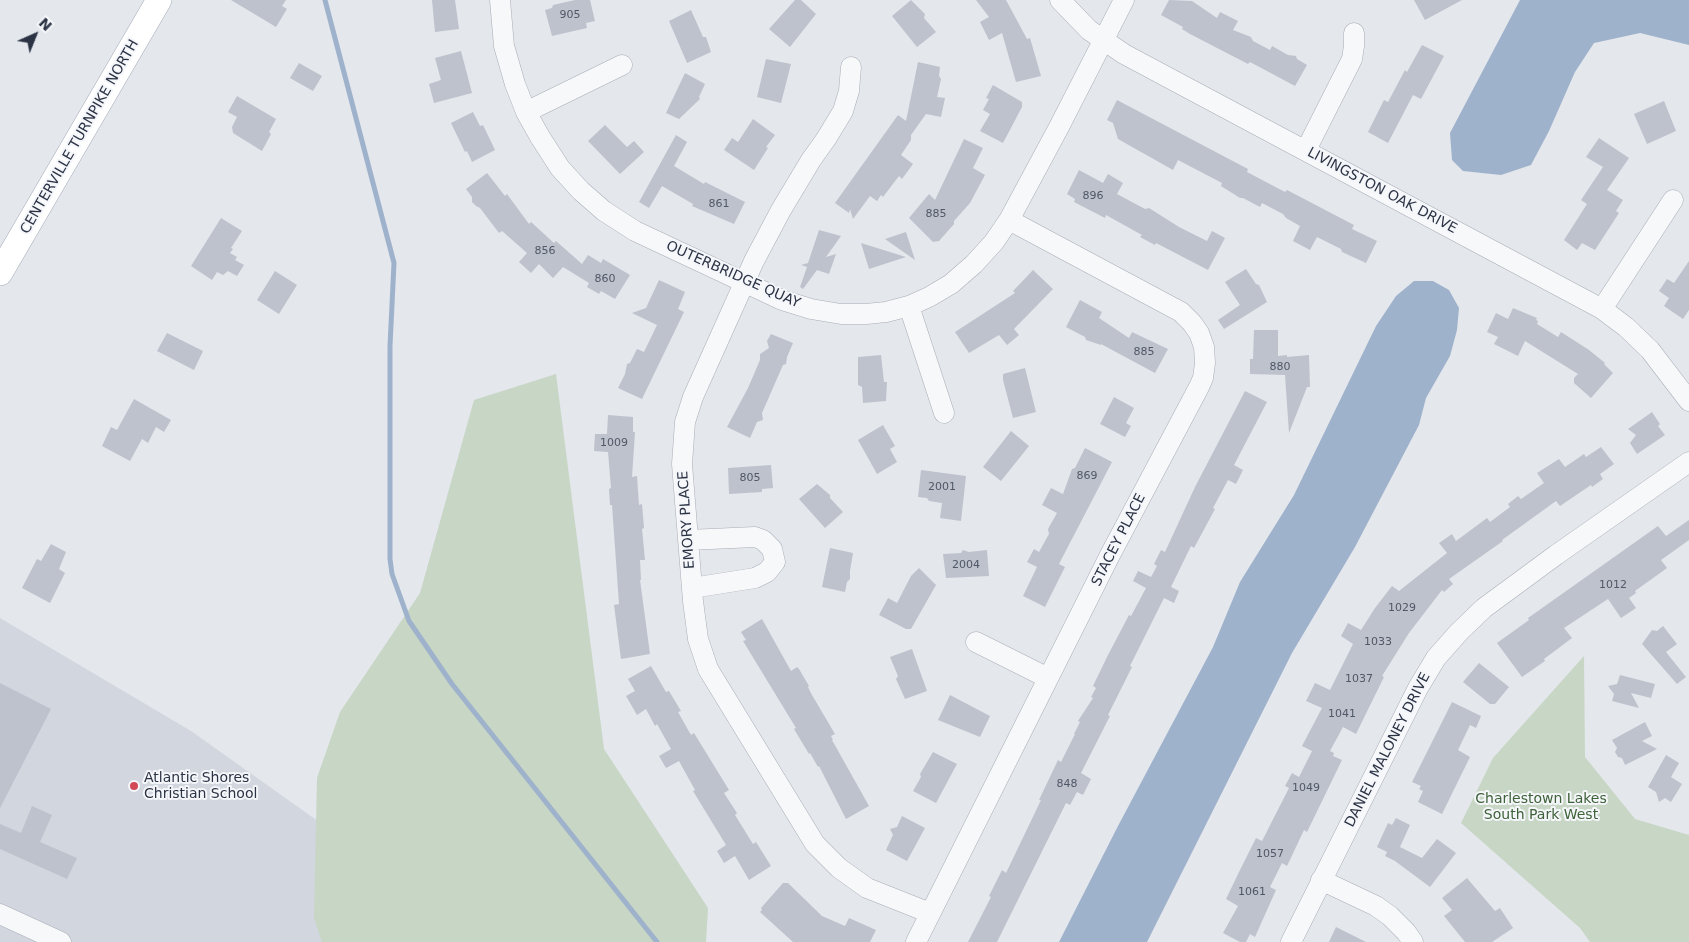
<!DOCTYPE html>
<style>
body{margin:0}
#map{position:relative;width:1689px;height:942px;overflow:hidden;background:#e4e7ec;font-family:"DejaVu Sans",sans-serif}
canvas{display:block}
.north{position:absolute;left:10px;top:10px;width:50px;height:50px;-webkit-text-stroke:4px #f4f6f9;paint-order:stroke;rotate:44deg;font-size:14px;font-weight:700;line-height:20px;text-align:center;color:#2b3345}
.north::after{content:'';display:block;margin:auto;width:18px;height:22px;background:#2b3345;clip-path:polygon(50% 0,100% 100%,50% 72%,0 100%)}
</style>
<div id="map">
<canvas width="1689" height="942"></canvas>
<div class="north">N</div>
</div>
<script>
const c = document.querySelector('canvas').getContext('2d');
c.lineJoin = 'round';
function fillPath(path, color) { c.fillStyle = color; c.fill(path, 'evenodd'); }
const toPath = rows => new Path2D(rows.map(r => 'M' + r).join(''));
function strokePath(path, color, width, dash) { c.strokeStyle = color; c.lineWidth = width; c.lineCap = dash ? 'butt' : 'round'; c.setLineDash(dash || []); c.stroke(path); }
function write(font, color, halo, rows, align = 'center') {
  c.font = font + ' "DejaVu Sans",sans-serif'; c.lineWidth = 4; c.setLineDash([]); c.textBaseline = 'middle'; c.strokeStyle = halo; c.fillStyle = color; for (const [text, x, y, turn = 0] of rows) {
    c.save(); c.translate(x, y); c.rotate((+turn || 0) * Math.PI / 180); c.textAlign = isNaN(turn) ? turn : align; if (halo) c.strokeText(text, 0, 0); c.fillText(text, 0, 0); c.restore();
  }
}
const built = toPath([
 [0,618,191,731,346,841,382,942,0,942]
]);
const green = toPath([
 [556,374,604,749,708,908,706,942,322,942,314,918,317,778,340,712,420,593,474,400],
 [1584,656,1585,757,1635,819,1689,835,1689,942,1590,942,1580,928,1461,823,1493,758]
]);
const water = toPath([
 [1520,0,1689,0,1689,45,1640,33,1594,43,1575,72,1549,131,1531,165,1501,175,1463,171,1452,160,1450,133],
 [1414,281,1433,281,1449,290,1459,308,1457,330,1450,356,1426,398,1419,425,1355,547,1292,653,1147,942,1059,942,1118,826,1213,647,1240,582,1294,495,1376,326,1396,296]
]);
const stream = toPath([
 [325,0,394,263,390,346,390,559,392,574,409,621,452,684,657,942]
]);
const building = toPath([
 [231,0,286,0,282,6,287,9,276,27],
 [432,0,455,0,459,29,435,32],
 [575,0,590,0,595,21,586,23,587,28,552,36,545,10,552,8,553,5],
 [795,0,801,0,816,14,790,47,769,29],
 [911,0,925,14,924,18,936,32,917,47,892,16],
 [976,0,1006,0,1027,39,1030,38,1041,76,1016,82,1002,33,989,40,980,22,989,17],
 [1169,0,1192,1,1217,18,1220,12,1238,21,1233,30,1251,37,1253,41,1270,50,1272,46,1288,55,1296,56,1297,59,1307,65,1295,86,1250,62,1248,64,1190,34,1182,29,1183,27,1161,15],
 [1414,0,1462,0,1425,20],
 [691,10,703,37,706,37,711,52,687,63,669,21],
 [1422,45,1444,56,1421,99,1413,95,1388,143,1368,132,1384,100,1388,102,1405,70,1407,72],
 [461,51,472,93,434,103,429,84,441,80,435,58],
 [766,59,791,64,781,103,757,97],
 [918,62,940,67,939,76,941,79,937,97,945,98,941,117,926,114,911,135,911,140,901,155,913,164,902,179,899,176,883,197,881,195,877,201,870,196,853,219,850,209,849,213,835,203,898,115,906,121],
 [299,63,322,76,313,91,290,78],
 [685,73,705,84,699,97,700,99,679,119,666,113],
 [993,85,1022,102,1022,107,1003,143,980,131,990,114,983,110,989,99,986,98],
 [237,96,276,119,269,132,271,134,262,151,233,133,232,127,237,117,228,112],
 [1117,100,1248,169,1247,172,1285,192,1287,190,1354,225,1352,229,1377,241,1366,263,1342,252,1341,249,1317,237,1310,250,1293,241,1300,226,1286,218,1283,214,1262,203,1260,207,1243,198,1240,198,1221,186,1222,183,1178,160,1173,170,1118,139,1113,123,1107,120],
 [1664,101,1676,131,1647,144,1634,114],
 [473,112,480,126,483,125,495,150,472,162,467,151,465,152,451,123],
 [753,119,775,135,766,147,768,148,754,170,724,150,732,138,738,142],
 [605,125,627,147,634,141,644,152,620,174,588,141],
 [676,135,687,142,674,166,704,184,705,182,745,202,734,224,692,206,693,204,662,186,649,208,639,202],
 [1599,138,1629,158,1607,190,1623,200,1616,211,1619,213,1595,250,1582,243,1577,250,1564,240,1587,204,1581,200,1603,167,1586,157],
 [964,139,983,148,973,168,985,175,970,203,954,221,954,224,939,241,933,242,909,218,929,194,935,200],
 [1079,170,1103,183,1108,174,1123,183,1117,194,1145,209,1149,208,1179,227,1207,241,1212,231,1225,238,1208,270,1156,243,1155,245,1140,237,1142,235,1106,215,1105,218,1074,202,1075,199,1067,194],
 [487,173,505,196,507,194,529,224,531,222,554,243,556,241,582,264,588,255,601,263,603,259,630,275,615,299,601,291,599,294,587,287,589,283,563,267,553,278,539,264,531,273,519,262,527,253,502,231,499,233,480,208,476,206,472,202,472,197,466,189],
 [221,218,242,231,231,248,233,249,230,253,237,257,235,260,244,265,237,276,228,271,223,275,217,272,212,280,191,266],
 [819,230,841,236,826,257,836,254,829,274,817,270,803,289,800,287,807,267,801,265,808,263],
 [906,232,915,260,885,239],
 [861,243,906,257,869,269],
 [1689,261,1689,310,1683,319,1664,306,1669,298,1659,291,1667,279,1674,283],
 [1246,269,1256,284,1259,285,1267,302,1224,329,1218,320,1240,305,1225,282],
 [1033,270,1053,289,1014,329,1019,335,1007,345,999,335,969,353,955,332,1015,293,1013,291],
 [275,271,297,285,279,314,257,300],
 [659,280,685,292,678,309,684,312,642,399,618,388,625,374,627,364,630,363,637,349,644,352,657,325,632,313,646,308],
 [1080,300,1102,312,1099,318,1129,338,1132,332,1168,349,1155,373,1101,344,1101,345,1086,340,1085,337,1066,327],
 [1513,308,1537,318,1536,320,1538,321,1537,324,1558,337,1561,332,1589,350,1605,363,1604,364,1613,373,1591,398,1574,383,1574,378,1578,374,1525,341,1518,356,1494,344,1498,337,1487,332,1496,313,1508,319],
 [1254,330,1278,330,1278,356,1287,355,1287,357,1309,355,1310,387,1307,387,1289,433,1285,375,1250,374,1250,359,1253,359],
 [167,333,203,351,194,370,157,351],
 [771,334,793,343,787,357,786,364,783,365,762,413,763,420,757,422,750,438,727,427,748,388,760,360,760,354,769,348,767,341],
 [881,355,884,382,887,382,886,401,863,403,862,387,858,385,858,357],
 [1025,368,1036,412,1013,418,1003,380,1003,374],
 [1245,391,1267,402,1234,465,1243,470,1236,484,1228,480,1213,508,1215,509,1194,548,1191,546,1171,587,1179,591,1174,603,1164,598,1130,666,1132,667,1108,715,1110,716,1081,773,1091,779,1083,795,1077,792,1070,805,1066,803,997,942,968,942,991,897,989,896,1002,870,1006,873,1041,800,1039,800,1058,760,1061,762,1075,734,1074,734,1080,722,1078,721,1093,698,1091,697,1096,688,1093,686,1108,655,1129,615,1131,616,1146,588,1133,581,1138,571,1151,577,1157,566,1154,564,1161,550,1165,552,1195,487],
 [1114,397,1134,408,1126,423,1131,426,1125,437,1100,424],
 [134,399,171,420,164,432,156,427,148,443,142,439,130,461,102,446,111,427,117,430],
 [1652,412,1660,424,1658,426,1665,435,1637,454,1630,443,1636,435,1628,429],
 [608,415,633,417,633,432,635,432,632,477,637,476,639,505,642,504,644,528,642,529,645,560,640,560,641,580,640,580,650,654,621,659,614,605,619,604,612,505,610,505,609,489,611,488,608,452,594,451,595,434,607,434],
 [883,425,895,446,890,449,897,462,877,474,858,440],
 [1011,431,1029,446,1001,481,983,467],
 [1601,447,1614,464,1600,474,1603,479,1592,487,1591,485,1560,506,1556,501,1502,540,1503,541,1449,579,1453,584,1444,592,1442,590,1409,633,1382,676,1384,677,1356,734,1343,727,1330,751,1334,753,1333,756,1342,760,1307,832,1304,830,1287,866,1282,863,1270,887,1276,890,1255,937,1250,934,1246,942,1240,942,1223,933,1238,906,1226,899,1239,872,1256,838,1262,841,1289,788,1285,786,1292,773,1299,777,1312,751,1302,746,1322,708,1306,701,1315,683,1330,690,1353,644,1341,636,1348,623,1361,630,1375,608,1392,586,1399,591,1447,553,1439,543,1452,534,1456,541,1487,518,1490,522,1510,507,1508,504,1518,496,1521,499,1544,483,1537,473,1559,459,1565,467,1584,454,1586,457],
 [1085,448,1112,462,1059,564,1065,567,1045,607,1023,596,1037,567,1027,562,1034,549,1039,552,1049,534,1048,529,1057,513,1042,505,1051,488,1063,494,1072,469,1075,468],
 [771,465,773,488,762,489,762,492,729,494,728,468],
 [921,470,966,476,961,521,940,518,942,503,929,501,927,498,918,497],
 [817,484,830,495,830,498,843,512,825,528,799,499],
 [1689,520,1689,540,1661,560,1667,568,1635,591,1636,593,1629,598,1636,608,1621,618,1608,599,1564,628,1572,638,1544,659,1545,661,1522,677,1497,643,1529,620,1528,618,1658,526,1666,536],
 [51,544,66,552,59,569,65,573,50,603,22,588,37,559,41,561],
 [830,548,853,553,850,571,850,579,847,582,845,592,822,587],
 [963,550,969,552,987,550,989,576,946,578,943,554,961,553],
 [919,568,936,585,911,629,906,629,879,615,888,598,897,603,911,576],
 [762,619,791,671,797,667,799,669,809,686,808,687,812,695,835,734,831,736,833,740,832,740,869,806,846,819,819,766,818,767,810,753,809,754,794,729,796,728,743,641,746,640,741,632],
 [1663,626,1677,644,1666,652,1686,677,1677,684,1642,644,1652,630,1657,631],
 [912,649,927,691,905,699,896,679,898,676,890,657],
 [1479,663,1509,687,1495,704,1490,704,1463,682],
 [651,666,666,692,669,691,681,711,678,712,691,735,694,733,729,790,724,793,737,813,735,815,753,844,756,842,771,866,749,880,735,856,724,863,717,851,726,845,693,791,695,790,679,761,666,768,659,756,671,749,657,724,655,726,646,709,637,715,626,696,635,691,628,679],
 [1620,675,1655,684,1651,698,1631,693,1639,708,1612,701,1614,694,1608,686,1617,684],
 [0,683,51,709,0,808],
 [950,695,990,716,980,737,938,720],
 [1452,702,1481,716,1476,728,1470,725,1458,750,1470,757,1442,814,1418,802,1423,791,1419,789,1421,786,1412,782],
 [1645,722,1652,736,1642,741,1657,749,1625,765,1622,758,1618,757,1615,752,1617,748,1612,740],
 [933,752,957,764,936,803,913,791,921,777,920,774],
 [1666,755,1679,763,1671,777,1682,784,1671,802,1665,798,1659,802,1656,792,1648,787],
 [32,806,52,815,40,842,77,858,67,879,0,849,0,824,21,833],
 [902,816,925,828,907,861,886,850,893,835,890,829,897,827],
 [1396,818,1410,825,1400,847,1422,858,1437,839,1456,853,1430,887,1395,861,1385,856,1387,852,1377,847,1388,823,1392,825],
 [1467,878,1495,911,1500,908,1513,928,1492,942,1465,942,1444,916,1452,910,1442,898],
 [783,883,788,883,822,916,845,926,849,918,876,930,870,942,793,942,760,912,762,910,761,908],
 [1336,927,1366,942,1329,942]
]);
const minor = toPath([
 [500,0,504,46,515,84,526,112,540,137,560,168,581,191,604,211,635,231,782,300,811,309,841,314,866,314,886,312,909,306,929,297,951,284,974,264,994,242,1009,220,1059,127,1124,0],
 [1060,0,1089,30,1124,54,1602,309,1626,327,1650,350,1689,401],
 [851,67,849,91,843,111,826,139,811,160,781,210,754,261,693,397,685,422,682,464,693,601,698,639,708,669,815,844,839,868,867,888,930,913],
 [526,112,622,65],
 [1306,150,1352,59,1354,46,1354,33],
 [909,306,944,413],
 [1602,309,1673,200],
 [688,540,755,537,763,540,772,549,775,562,767,572,755,578,692,588],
 [976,642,1048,678],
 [1321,880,1376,906,1390,916,1406,932,1413,942],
 [0,914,61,942],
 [916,942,1110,555,1199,387,1203,378,1205,363,1204,347,1199,333,1192,323,1181,312,1009,220],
 [1291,942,1418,688,1436,658,1459,632,1484,608,1556,555,1689,462]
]);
const major = toPath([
 [0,273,159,0]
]);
const markers = [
 [134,786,5,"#d24855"]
];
const numberNames = [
 ["905",570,15],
 ["896",1093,196],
 ["861",719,204],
 ["885",936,214],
 ["856",545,251],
 ["860",605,279],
 ["885",1144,352],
 ["880",1280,367],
 ["1009",614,443],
 ["869",1087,476],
 ["805",750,478],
 ["2001",942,487],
 ["2004",966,565],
 ["1012",1613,585],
 ["1029",1402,608],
 ["1033",1378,642],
 ["1037",1359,679],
 ["1041",1342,714],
 ["848",1067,784],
 ["1049",1306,788],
 ["1057",1270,854],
 ["1061",1252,892]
];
const streetNames = [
 ["CENTERVILLE TURNPIKE NORTH",80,137,-60],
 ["LIVINGSTON OAK DRIVE",1382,191,28],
 ["OUTERBRIDGE QUAY",733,275,24],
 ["EMORY PLACE",687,520,-94],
 ["STACEY PLACE",1119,540,-63],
 ["DANIEL MALONEY DRIVE",1388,750,-63]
];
const poiNames = [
 ["Atlantic Shores",144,778],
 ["Christian School",144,794]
];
const parkNames = [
 ["Charlestown Lakes",1541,799],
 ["South Park West",1541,815]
];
fillPath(built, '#d2d6de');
fillPath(green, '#c8d6c5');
fillPath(water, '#9fb2cc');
strokePath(stream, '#9fb2cc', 5);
fillPath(building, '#bec2cc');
strokePath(minor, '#a9adb7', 21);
strokePath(major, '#a3aab8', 26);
strokePath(minor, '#f7f8fa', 20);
strokePath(major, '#fff', 25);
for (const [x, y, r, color] of markers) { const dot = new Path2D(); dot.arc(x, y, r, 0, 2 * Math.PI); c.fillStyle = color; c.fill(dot); strokePath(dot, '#f4f6f9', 2); }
write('11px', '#505767', null, numberNames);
write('14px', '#2b3345', '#f4f6f9', streetNames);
write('14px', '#2b3345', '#f4f6f9', poiNames, 'left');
write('14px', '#3d6138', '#f4f6f9', parkNames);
</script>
